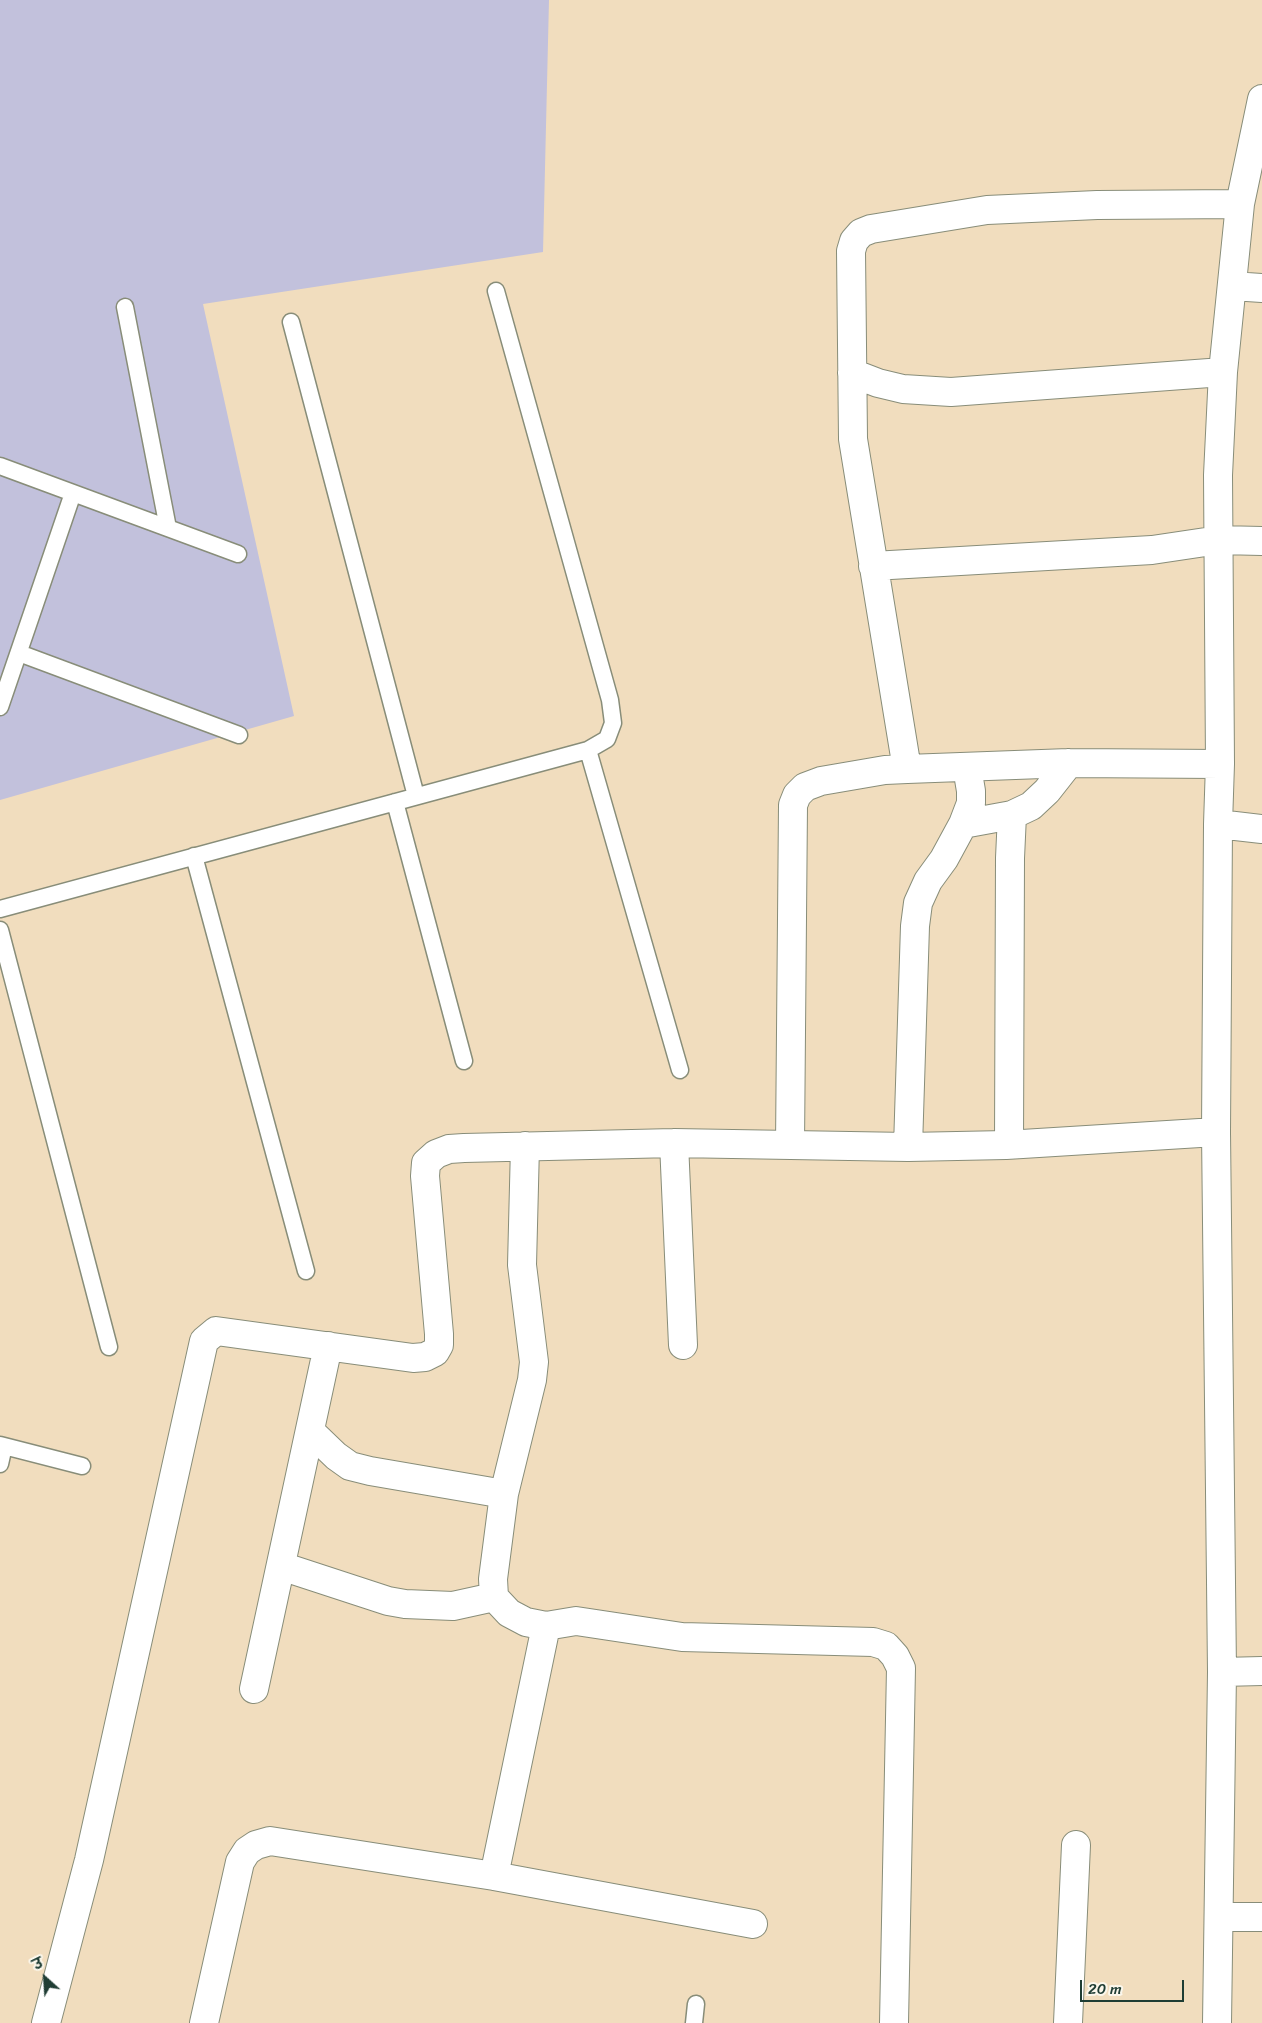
<!DOCTYPE html>
<meta charset="utf-8">
<style>
body{margin:0}
#map{position:relative;width:1262px;height:2023px;overflow:hidden;background:#f1ddbe;font-family:Sriracha,"Playpen Sans Deva",sans-serif}
canvas{display:block}
.north{position:absolute;left:20px;top:1953px;width:50px;height:50px;-webkit-text-stroke:4px #fbf7ec;paint-order:stroke;rotate:334deg;font-size:14px;font-weight:700;line-height:20px;text-align:center;color:#1f3d34}
.north::after{content:'';display:block;margin:auto;width:18px;height:22px;background:#1f3d34;clip-path:polygon(50% 0,100% 100%,50% 72%,0 100%)}
.scale{position:absolute;left:1080px;top:1980px;width:104px;height:22px;box-sizing:border-box;border:2px solid #1f3d34;border-top:0;padding-left:6px;font-size:15px;line-height:18px;white-space:nowrap;color:#1f3d34;-webkit-text-stroke:4px #fbf7ec;paint-order:stroke}
</style>
<div id="map">
<canvas width="1262" height="2023"></canvas>
<div class="north">उ</div>
<div class="scale">20 m</div>
</div>
<script>
const c = document.querySelector('canvas').getContext('2d');
c.lineJoin = 'round';
function fillPath(path, color) { c.fillStyle = color; c.fill(path, 'evenodd'); }
const toPath = rows => new Path2D(rows.map(r => 'M' + r).join(''));
function strokePath(path, color, width, dash) { c.strokeStyle = color; c.lineWidth = width; c.lineCap = dash ? 'butt' : 'round'; c.setLineDash(dash || []); c.stroke(path); }
const industrial = toPath([
 [0,0,549,0,543,252,203,304,294,716,0,800]
]);
const service = toPath([
 [125,307,168,528],
 [291,322,416,796],
 [0,466,238,554],
 [19,653,239,735],
 [0,707,73,493],
 [588,750,680,1070],
 [395,802,464,1061],
 [194,856,306,1271],
 [0,909,588,750,607,739,613,723,610,700,496,291],
 [0,930,109,1347],
 [0,1445,82,1466],
 [0,1464,4,1446],
 [694,2023,696,2004]
]);
const minor = toPath([
 [1232,286,1262,288],
 [852,373,878,383,903,389,951,392,1223,372],
 [873,566,1152,550,1219,540,1262,541],
 [907,769,853,439,851,251,854,241,861,233,871,229,987,210,1097,205,1240,204],
 [963,824,1012,815,1031,806,1047,791,1069,763],
 [1218,824,1262,829],
 [674,1143,683,1345],
 [1009,1144,1010,858,1012,815],
 [790,1145,793,805,797,795,805,787,821,781,885,770,907,769,1069,763,1220,764],
 [525,1146,522,1265,534,1362,532,1380,504,1494,493,1579,494,1597,509,1613,526,1622,546,1626,576,1621,682,1637,873,1642,886,1646,895,1656,901,1668,894,2023],
 [908,1147,915,926,918,903,928,881,944,859,963,824,971,803,971,791,967,767],
 [310,1431,336,1456,350,1466,370,1471,504,1494],
 [281,1566,388,1601,405,1604,453,1606,494,1597],
 [1222,1672,1262,1671],
 [254,1689,328,1346],
 [494,1876,546,1626],
 [1219,1917,1262,1917],
 [46,2023,89,1860,204,1341,216,1331,413,1358,425,1357,435,1352,439,1345,439,1334,425,1176,426,1163,436,1154,449,1149,464,1148,674,1143,908,1147,1006,1145,1216,1132],
 [204,2023,240,1862,247,1851,256,1845,270,1841,494,1876,753,1924],
 [1068,2023,1076,1845],
 [1217,2023,1222,1672,1216,1132,1218,824,1220,764,1218,475,1223,372,1240,204,1262,99]
]);
fillPath(industrial, '#c2c1dc');
strokePath(service, '#888d79', 19);
strokePath(minor, '#888d79', 30);
strokePath(service, '#fff', 16);
strokePath(minor, '#fff', 28);
</script>
